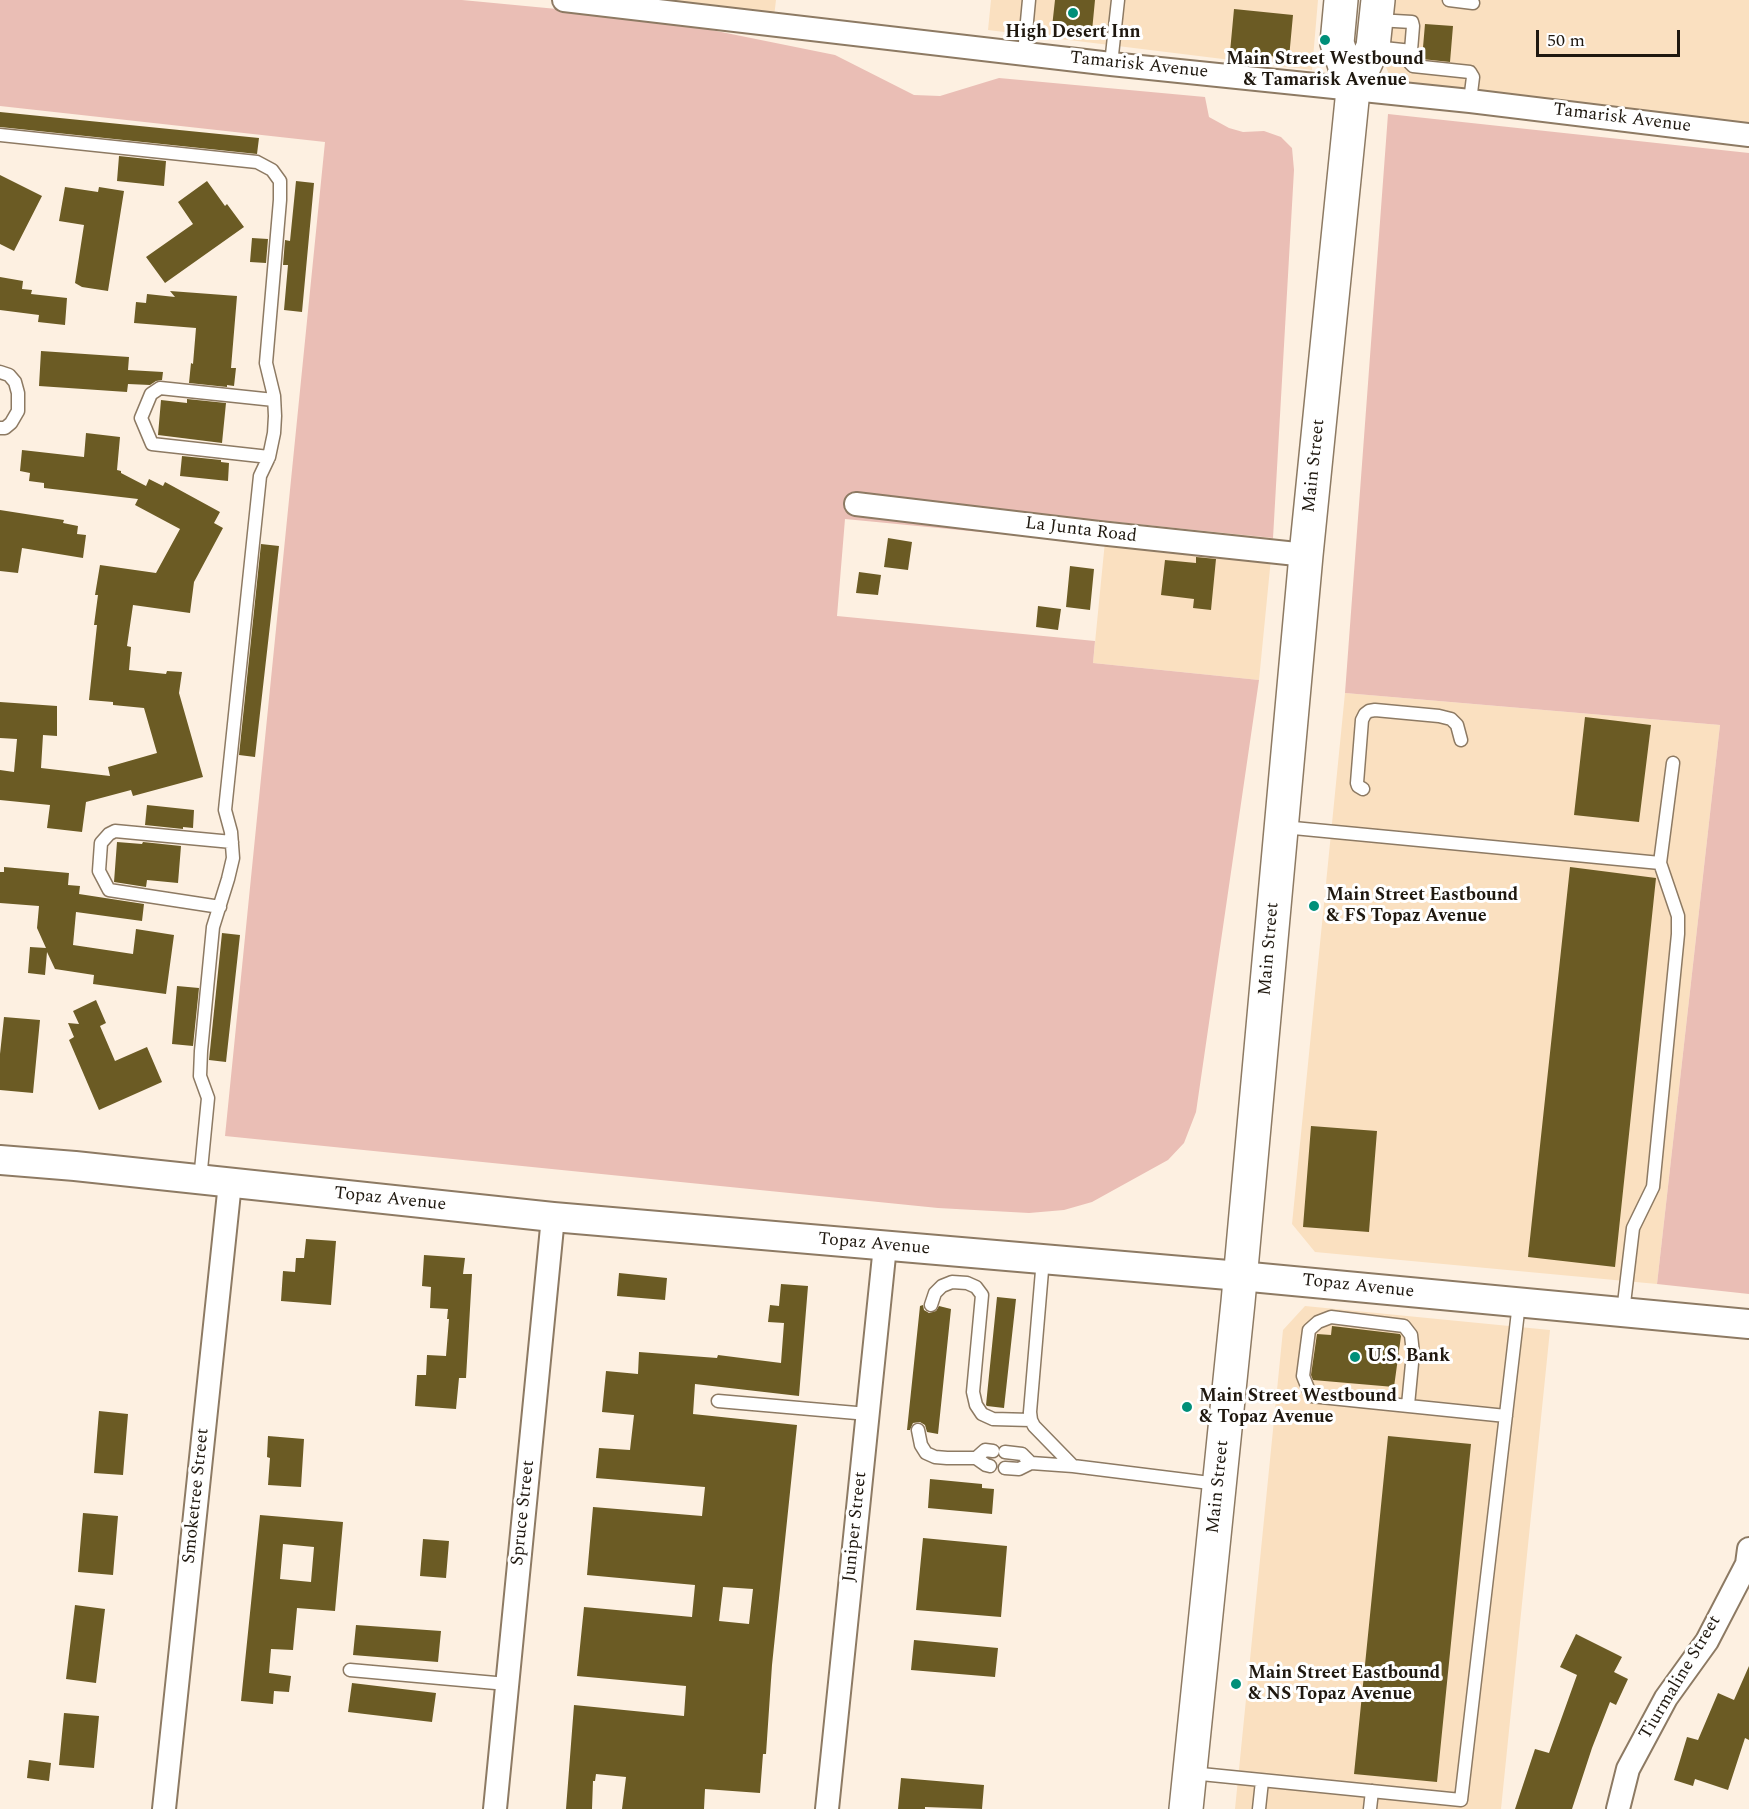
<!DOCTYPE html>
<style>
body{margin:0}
#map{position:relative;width:1749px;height:1809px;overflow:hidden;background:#fdf0e1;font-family:Spectral,serif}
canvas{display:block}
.scale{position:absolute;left:1536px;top:30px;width:144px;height:27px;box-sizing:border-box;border:3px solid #1f180f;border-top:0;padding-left:8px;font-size:18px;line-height:21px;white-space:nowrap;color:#1f180f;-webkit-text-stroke:4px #fff;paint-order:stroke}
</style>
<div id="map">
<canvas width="1749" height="1809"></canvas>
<div class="scale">50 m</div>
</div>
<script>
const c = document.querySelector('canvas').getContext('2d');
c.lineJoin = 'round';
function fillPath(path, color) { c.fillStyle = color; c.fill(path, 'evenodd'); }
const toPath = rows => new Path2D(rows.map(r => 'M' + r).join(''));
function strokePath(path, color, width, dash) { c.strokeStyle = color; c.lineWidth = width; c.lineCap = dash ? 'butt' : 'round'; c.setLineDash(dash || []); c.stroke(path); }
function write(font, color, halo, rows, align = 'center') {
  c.font = font + ' Spectral,serif'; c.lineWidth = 6; c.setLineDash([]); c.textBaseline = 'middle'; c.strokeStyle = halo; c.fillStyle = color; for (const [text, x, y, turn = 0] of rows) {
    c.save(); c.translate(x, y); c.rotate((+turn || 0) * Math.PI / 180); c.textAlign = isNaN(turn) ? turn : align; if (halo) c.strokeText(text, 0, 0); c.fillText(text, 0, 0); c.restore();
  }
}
const built = toPath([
 [647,0,776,0,774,17],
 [991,0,1318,0,1312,70,988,30],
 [1393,0,1749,0,1749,123,1393,84,1386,67],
 [1107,521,1273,538,1259,680,1093,663],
 [1345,693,1720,725,1657,1284,1315,1252,1292,1224],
 [1305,1306,1550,1330,1501,1809,1235,1809,1283,1330]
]);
const green = toPath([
 [0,0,462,0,652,18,835,55,914,95,940,96,999,78,1205,97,1209,117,1229,128,1243,132,1264,131,1281,137,1292,148,1294,170,1273,538,1107,521,1105,544,845,519,837,616,1095,641,1093,663,1259,680,1196,1112,1184,1143,1168,1160,1092,1202,1064,1210,1029,1213,938,1208,225,1136,325,142,0,106],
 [1388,114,1749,153,1749,1294,1657,1284,1720,725,1345,693]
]);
const building = toPath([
 [1055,0,1095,0,1092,31,1052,27],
 [1234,9,1293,15,1289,58,1230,52],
 [1425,24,1453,26,1450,62,1422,59],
 [0,112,259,138,257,154,0,127],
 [119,156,166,161,164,186,117,181],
 [0,175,42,196,14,251,0,244],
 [207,181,225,206,227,204,244,227,165,283,146,257,193,224,178,202],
 [296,181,314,183,302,312,284,310,288,265,283,265,285,240,290,241],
 [65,187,98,192,99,187,124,191,108,291,82,287,75,283,84,225,59,221],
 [252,238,268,239,266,263,250,262],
 [0,277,23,281,22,289,32,290,31,294,67,298,65,325,38,322,39,315,0,310],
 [170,291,237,296,231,368,236,368,234,386,227,385,227,387,189,383,191,363,193,364,196,328,134,323,136,302,146,303,147,294,175,297],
 [41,351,129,357,128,370,163,372,162,380,156,381,150,385,128,384,127,392,39,386],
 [187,399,226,403,222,443,158,435,161,400,187,403],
 [86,433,120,437,117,470,121,471,121,473,146,486,149,479,163,486,165,482,220,512,214,523,223,528,194,582,190,613,133,605,127,646,131,647,129,670,166,674,167,671,182,672,179,693,203,777,133,796,131,790,86,802,82,832,47,828,50,805,0,800,0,770,14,772,17,739,0,738,0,702,57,706,57,736,43,735,41,768,110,776,108,767,157,753,144,708,113,705,113,702,89,700,97,625,94,625,98,595,95,595,100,565,156,573,180,529,135,505,138,499,44,488,44,483,29,481,30,473,20,471,22,450,84,457],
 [182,456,221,460,221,462,229,463,228,481,180,476],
 [0,510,64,520,63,523,78,526,77,534,86,535,83,558,22,548,18,573,0,571],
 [888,538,912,542,908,570,884,567],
 [261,544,279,546,255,757,239,755],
 [1196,557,1216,559,1211,610,1193,608,1194,599,1161,595,1165,560,1196,563],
 [1070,566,1094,569,1090,610,1066,607],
 [859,572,881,575,878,595,856,593],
 [1038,606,1061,609,1058,630,1036,627],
 [1585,717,1651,725,1639,822,1574,815],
 [147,805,194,810,193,828,183,827,183,829,145,825],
 [117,842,142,844,143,842,181,846,178,883,147,880,146,887,114,882],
 [4,867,69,873,68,885,80,886,79,894,144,904,142,921,76,912,73,945,133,954,136,929,174,935,166,994,93,984,94,975,55,969,47,952,45,975,28,973,30,947,46,948,37,928,39,906,0,903,0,872,4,872],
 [1570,867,1656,878,1615,1267,1528,1257],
 [222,933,240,935,226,1062,209,1060],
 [177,986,199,988,193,1046,172,1044],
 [96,1000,106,1023,100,1026,115,1061,147,1047,162,1082,99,1110,69,1040,74,1037,68,1023,79,1024,73,1011],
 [4,1017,40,1020,33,1093,0,1090,0,1054],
 [1311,1126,1377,1131,1369,1232,1303,1227],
 [306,1239,336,1241,331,1305,281,1301,283,1271,295,1272,296,1258,304,1258],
 [424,1255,465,1258,463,1274,472,1274,466,1378,459,1378,456,1409,415,1406,417,1375,426,1375,427,1355,446,1356,449,1319,447,1319,448,1309,430,1308,431,1287,422,1286],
 [619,1273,667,1278,665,1300,617,1296],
 [781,1284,808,1286,799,1396,695,1384,693,1414,797,1425,772,1665,766,1754,763,1754,760,1793,705,1789,704,1809,622,1809,626,1777,596,1774,595,1781,593,1781,592,1809,566,1809,574,1705,684,1716,686,1686,577,1676,584,1607,692,1617,695,1585,587,1575,593,1507,702,1516,705,1487,596,1478,599,1448,630,1450,634,1415,602,1412,606,1371,638,1374,639,1352,717,1358,718,1355,781,1363,784,1323,768,1322,770,1305,779,1306],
 [723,1587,753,1589,749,1624,719,1621],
 [997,1297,1016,1299,1004,1408,987,1406,986,1405],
 [923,1305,924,1310,929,1313,936,1311,939,1306,951,1309,938,1434,927,1432,925,1425,920,1422,913,1423,910,1430,907,1430,920,1306],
 [1332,1326,1400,1334,1401,1336,1394,1387,1313,1380,1311,1375,1317,1334,1331,1335],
 [99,1411,128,1414,123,1475,94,1473],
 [268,1436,304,1439,301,1487,268,1485,270,1458,267,1457],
 [1388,1436,1471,1444,1437,1782,1354,1774],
 [930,1479,982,1484,982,1488,994,1489,992,1514,928,1508],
 [83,1513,118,1516,113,1575,78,1572],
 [260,1515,343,1522,335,1611,297,1608,293,1650,271,1649,269,1673,291,1676,289,1692,274,1691,273,1704,241,1701],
 [283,1544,314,1547,311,1582,280,1579],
 [923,1538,1007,1546,1001,1617,916,1610],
 [423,1539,449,1541,446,1578,420,1576],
 [75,1605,105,1609,96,1683,66,1679],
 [356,1625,441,1631,438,1662,353,1655],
 [1576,1634,1622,1657,1614,1672,1628,1679,1616,1705,1610,1702,1592,1748,1572,1809,1515,1809,1535,1749,1549,1753,1577,1675,1560,1667],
 [914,1640,998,1648,995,1677,911,1670],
 [1749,1666,1749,1740,1745,1738,1728,1790,1695,1779,1693,1786,1674,1780,1687,1737,1698,1740,1718,1693,1734,1700],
 [352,1683,436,1693,432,1722,348,1712],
 [64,1713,99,1716,94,1768,59,1765],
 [29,1760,51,1763,49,1781,27,1778],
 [901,1778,984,1785,982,1809,925,1807,925,1809,898,1809]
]);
const service = toPath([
 [1449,0,1473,3],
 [1377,20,1412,22,1413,26,1410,63,1413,66,1470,72,1473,77,1470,101],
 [1374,47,1412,51],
 [1024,53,1029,0],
 [1111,64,1118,0],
 [0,135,257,162,272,170,280,181,280,200,266,363,274,396,275,416,274,433,269,457,260,476,225,810,231,832,233,858,228,879,213,927,201,1051,200,1076,208,1098,200,1180],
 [0,372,9,375,15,382,18,393,18,411,11,423,5,428,0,428],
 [269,457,152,444,141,418,151,394,160,388,274,400],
 [1363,789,1358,786,1357,783,1362,720,1365,714,1369,711,1375,710,1439,716,1451,719,1457,725,1461,740],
 [1283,827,1660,863],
 [220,907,109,890,99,871,101,843,109,834,115,831,232,842],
 [1043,1259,1030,1412,1031,1420,1034,1426,1073,1466],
 [931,1305,935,1293,942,1286,952,1282,967,1283,976,1287,982,1295,973,1392,976,1405,982,1414,993,1419,1031,1420],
 [1623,1312,1633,1228,1653,1187,1678,934,1678,916,1660,863,1673,763],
 [718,1401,868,1414],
 [1408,1405,1413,1353,1411,1335,1404,1326,1331,1317,1318,1322,1309,1330,1303,1376,1311,1396,1506,1416],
 [918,1430,921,1445,926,1453,935,1457,947,1458,976,1458,986,1465,990,1466],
 [1005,1452,1022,1454,1031,1463],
 [976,1458,985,1450,993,1451],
 [1005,1468,1019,1469,1031,1463,1073,1466,1218,1484],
 [350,1670,507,1684],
 [1191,1773,1461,1800,1519,1303],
 [1259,1809,1262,1781],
 [1370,1809,1372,1791]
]);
const minor = toPath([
 [564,0,1111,64,1470,101,1749,135],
 [856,504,1099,533,1306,555],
 [164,1809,230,1183],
 [495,1809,553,1217],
 [827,1809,885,1246],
 [1618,1809,1628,1769,1666,1698,1707,1641,1747,1564,1749,1549]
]);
const tertiary = toPath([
 [0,1160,75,1166,553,1217,1240,1276,1749,1324]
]);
const primary = toPath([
 [1341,0,1337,43,1353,90],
 [1186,1809,1238,1302,1306,555,1353,90,1373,47,1378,0]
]);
const markers = [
 [1073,13,6,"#008f79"],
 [1325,40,6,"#008f79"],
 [1314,906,6,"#008f79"],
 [1355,1357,6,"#008f79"],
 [1187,1407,6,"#008f79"],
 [1236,1684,6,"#008f79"]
];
const poiNames = [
 ["High Desert Inn",1073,33,"center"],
 ["Main Street Westbound",1325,60,"center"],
 ["& Tamarisk Avenue",1325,81,"center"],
 ["Main Street Eastbound",1326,896],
 ["& FS Topaz Avenue",1326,917],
 ["U.S. Bank",1367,1357],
 ["Main Street Westbound",1199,1397],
 ["& Topaz Avenue",1199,1418],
 ["Main Street Eastbound",1248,1674],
 ["& NS Topaz Avenue",1248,1695]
];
const streetNames = [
 ["Tamarisk Avenue",1139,66,6],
 ["Tamarisk Avenue",1622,119,7],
 ["Main Street",1315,466,-84],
 ["La Junta Road",1081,531,7],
 ["Main Street",1270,949,-85],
 ["Topaz Avenue",390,1200,6],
 ["Topaz Avenue",874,1245,5],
 ["Topaz Avenue",1358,1287,6],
 ["Main Street",1219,1487,-84],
 ["Smoketree Street",197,1496,-84],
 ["Spruce Street",524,1513,-84],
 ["Juniper Street",856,1527,-84],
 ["Tiurmaline Street",1681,1678,-59]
];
fillPath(built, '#fae0c0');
fillPath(green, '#eabeb5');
fillPath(building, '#6b5b24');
strokePath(service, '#8d7a63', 15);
strokePath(minor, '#8d7a63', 26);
strokePath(tertiary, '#8d7a63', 32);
strokePath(primary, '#8d7a63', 36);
strokePath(service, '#fff', 12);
strokePath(minor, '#fff', 22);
strokePath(tertiary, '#fff', 28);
strokePath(primary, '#fff', 33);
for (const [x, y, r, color] of markers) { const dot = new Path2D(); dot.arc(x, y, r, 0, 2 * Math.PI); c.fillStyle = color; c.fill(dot); strokePath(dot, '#fff', 2); }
write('bold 18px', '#1f180f', '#fff', poiNames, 'left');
write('18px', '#1f180f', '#fff', streetNames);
</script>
